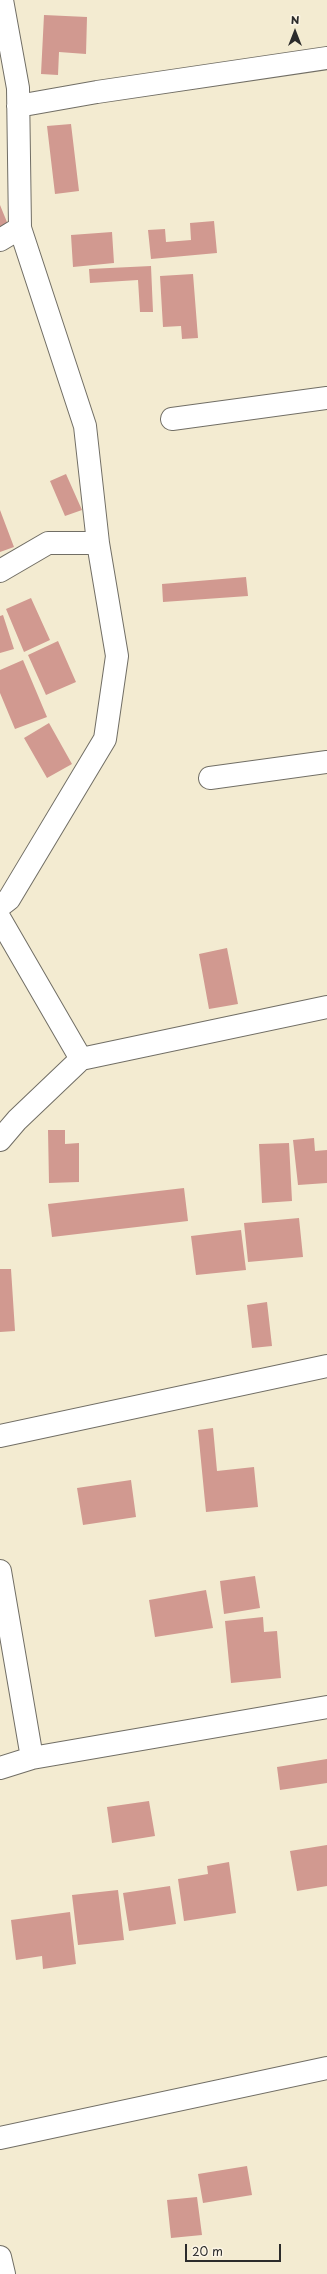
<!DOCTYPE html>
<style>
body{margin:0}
#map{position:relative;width:327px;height:2274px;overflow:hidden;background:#f3ebd1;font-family:"Playpen Sans",sans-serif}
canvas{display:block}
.north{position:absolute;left:275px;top:12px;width:40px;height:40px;-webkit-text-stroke:3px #fcf5e5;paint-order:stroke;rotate:0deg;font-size:11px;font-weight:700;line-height:16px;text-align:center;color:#2b2b2b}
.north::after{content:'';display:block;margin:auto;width:14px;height:18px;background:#2b2b2b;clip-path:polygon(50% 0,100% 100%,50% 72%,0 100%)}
.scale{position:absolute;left:185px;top:2244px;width:96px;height:18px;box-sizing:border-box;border:2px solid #2b2b2b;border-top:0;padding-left:5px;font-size:12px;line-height:14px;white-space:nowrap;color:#2b2b2b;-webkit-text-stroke:3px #fcf5e5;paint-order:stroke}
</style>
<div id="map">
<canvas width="327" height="2274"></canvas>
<div class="north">N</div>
<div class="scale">20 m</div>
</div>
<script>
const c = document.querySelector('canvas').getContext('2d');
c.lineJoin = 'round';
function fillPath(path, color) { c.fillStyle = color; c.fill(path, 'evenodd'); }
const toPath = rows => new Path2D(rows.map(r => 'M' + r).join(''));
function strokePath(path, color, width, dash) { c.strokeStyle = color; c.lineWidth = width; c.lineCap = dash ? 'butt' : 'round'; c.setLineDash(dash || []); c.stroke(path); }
const building = toPath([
 [44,15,87,17,86,54,59,52,58,75,41,74],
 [71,124,79,191,55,194,47,126],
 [0,205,9,227,0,230],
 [214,221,217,253,151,259,148,230,165,229,166,242,191,240,190,223],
 [112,232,114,263,73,267,71,235],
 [151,266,153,312,140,312,138,280,90,283,89,269],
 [193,274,198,338,182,339,181,326,163,327,160,276],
 [66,474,82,510,65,516,50,481],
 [0,510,14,547,0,552],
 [246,577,248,596,163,602,162,584],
 [31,598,50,640,24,652,6,609],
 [3,615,14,649,0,653,0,616],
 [58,641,76,682,46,695,28,655],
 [23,660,47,717,15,729,0,693,0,670],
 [49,723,72,764,47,778,24,738],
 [227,948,238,1004,209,1009,199,954],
 [48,1130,65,1130,65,1144,79,1143,79,1182,49,1183],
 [314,1138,315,1151,327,1150,327,1183,298,1185,293,1140],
 [289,1143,292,1201,262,1203,259,1144],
 [184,1188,188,1221,52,1237,48,1204],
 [299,1218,303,1257,248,1262,244,1223],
 [241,1230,246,1270,196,1275,191,1236],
 [0,1269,11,1269,15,1331,0,1332],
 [267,1302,272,1346,252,1348,247,1305],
 [213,1428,217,1471,254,1467,258,1507,206,1512,198,1430],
 [131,1480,136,1517,83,1525,77,1488],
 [255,1576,260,1608,224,1614,220,1581],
 [206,1590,213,1628,155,1637,149,1600],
 [263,1617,264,1632,277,1631,281,1678,231,1683,225,1621],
 [327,1759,327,1783,280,1790,277,1767],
 [149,1801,155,1836,112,1843,107,1807],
 [327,1845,327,1886,297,1891,290,1851],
 [229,1862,236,1913,184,1921,178,1879,208,1874,207,1866],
 [170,1886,176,1924,129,1931,123,1893],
 [118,1890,124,1940,78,1945,72,1895],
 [70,1912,76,1964,43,1969,42,1956,16,1960,11,1920],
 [247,2166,252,2195,203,2203,198,2174],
 [197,2197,202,2235,171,2238,167,2200]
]);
const minor = toPath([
 [18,106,97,92,327,58],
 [0,240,20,228],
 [172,419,327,398],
 [0,571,48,543,98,543],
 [210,778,327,762],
 [0,906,9,899,105,739,117,656,98,543,85,426,20,228,18,88,2,0],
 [0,919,81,1059],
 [0,1140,17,1120,81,1059,327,1007],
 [0,1436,327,1366],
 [0,1571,32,1758,327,1707],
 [0,1768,32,1758],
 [0,2138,327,2068],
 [0,2257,4,2274]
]);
fillPath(building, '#d19990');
strokePath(minor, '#716e65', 24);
strokePath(minor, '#fff', 22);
</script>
